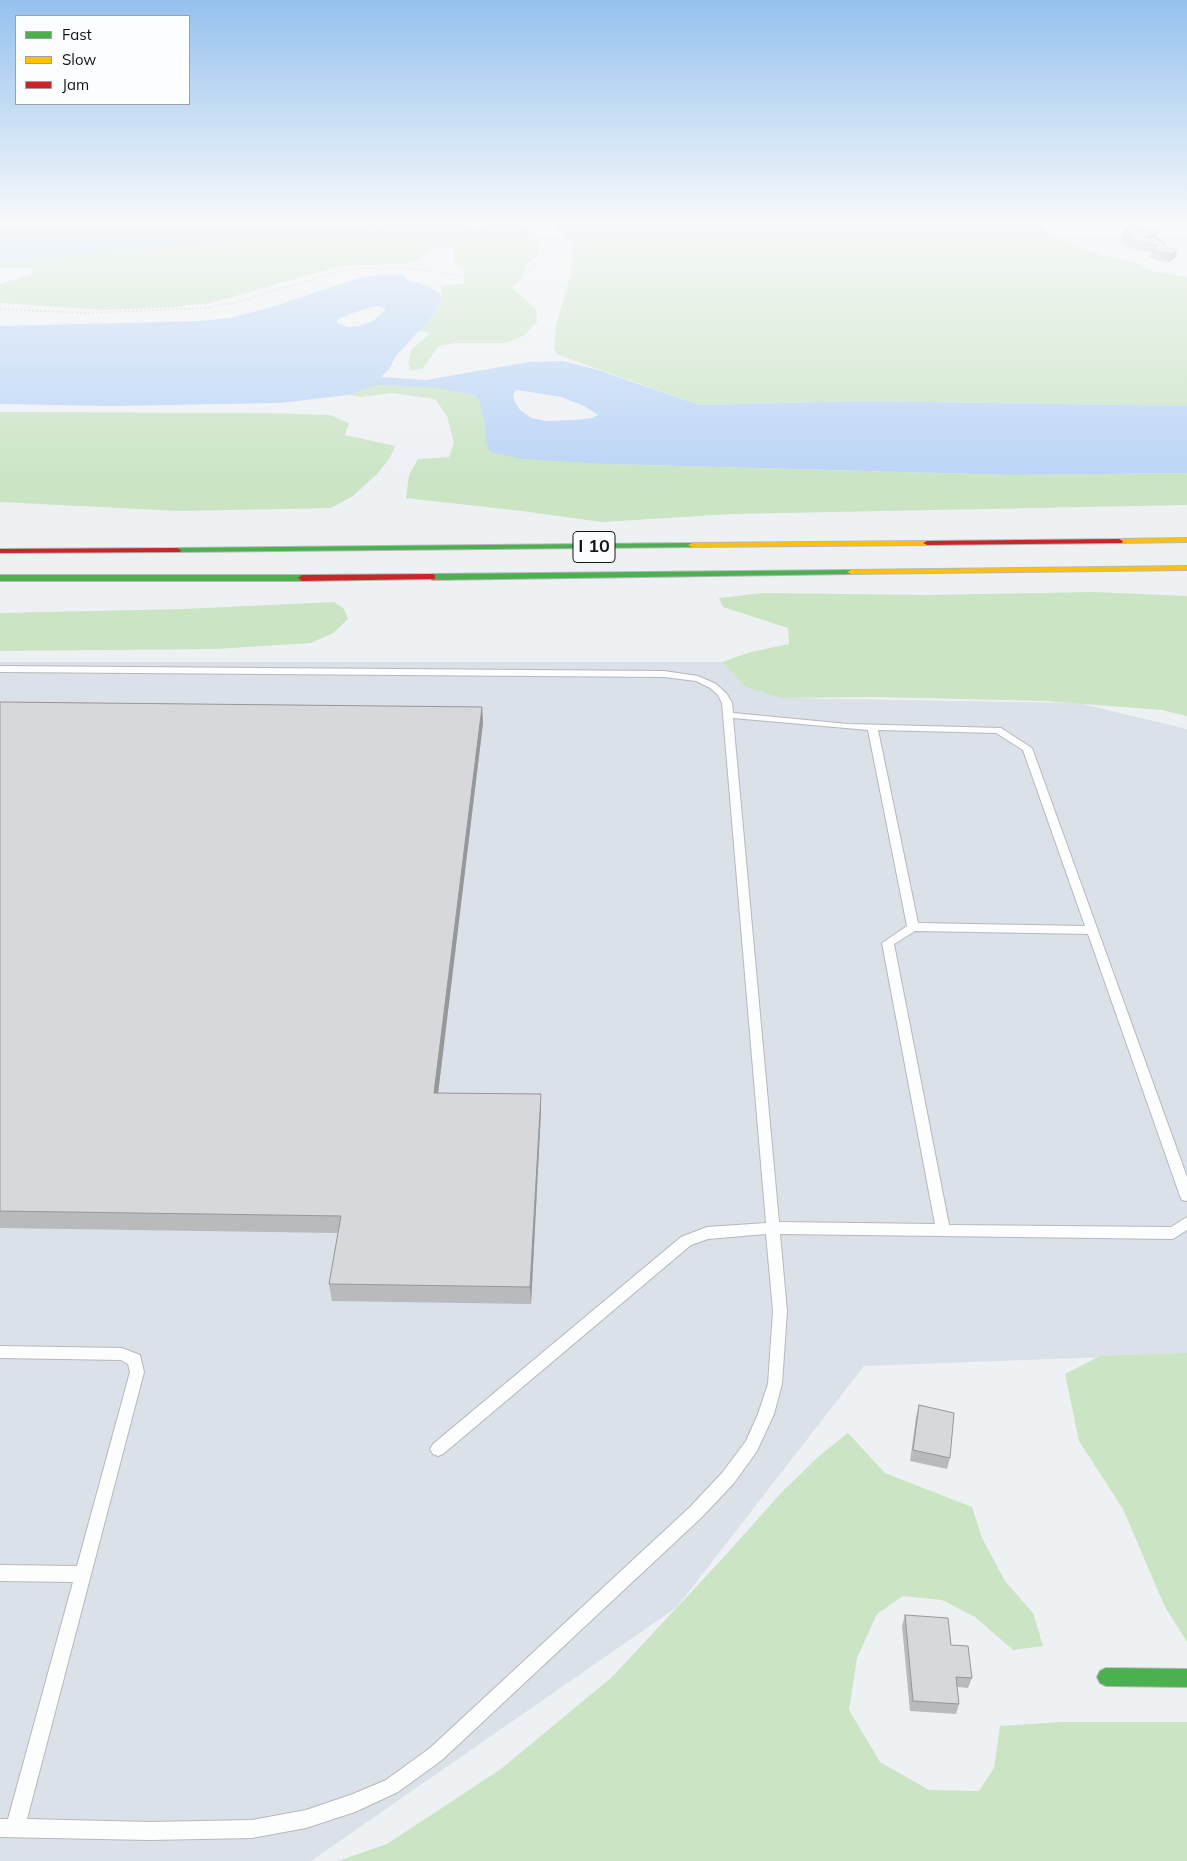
<!DOCTYPE html>
<style>
body{margin:0}
#map{position:relative;width:1187px;height:1861px;overflow:hidden;background:#eef1f4;font-family:Mulish,sans-serif}
canvas{display:block}
.legend{position:absolute;left:15px;top:15px;width:175px;height:90px;box-sizing:border-box;background:#fcfdfe;border:1px solid #9ea0a1;margin:0;padding:6px 9px;list-style:none;font-size:15px;color:#121416}
.legend li{display:flex;align-items:center;gap:10px;height:25px}
.legend b{width:25px;border:1px solid #9ea0a1}
</style>
<div id="map">
<canvas width="1187" height="1861"></canvas>
<ul class="legend">
<li><b style="height:6px;background:#4caf50"></b>Fast</li>
<li><b style="height:6px;background:#ffc107"></b>Slow</li>
<li><b style="height:6px;background:#c62828"></b>Jam</li>
</ul>
</div>
<script>
const c = document.querySelector('canvas').getContext('2d');
c.lineJoin = 'round';
function fillPath(path, color) { c.fillStyle = color; c.fill(path, 'evenodd'); }
const toPath = rows => new Path2D(rows.map(r => 'M' + r).join(''));
function strokePath(path, color, width, dash) { c.strokeStyle = color; c.lineWidth = width; c.lineCap = dash ? 'butt' : 'round'; c.setLineDash(dash || []); c.stroke(path); }
function write(font, color, halo, rows, align = 'center') {
  c.font = font + ' Mulish,sans-serif'; c.lineWidth = 5; c.setLineDash([]); c.textBaseline = 'middle'; c.strokeStyle = halo; c.fillStyle = color; for (const [text, x, y, turn = 0] of rows) {
    c.save(); c.translate(x, y); c.rotate((+turn || 0) * Math.PI / 180); c.textAlign = isNaN(turn) ? turn : align; if (halo) c.strokeText(text, 0, 0); c.fillText(text, 0, 0); c.restore();
  }
}
const built = toPath([
 [0,662,722,662,783,698,1078,703,1187,729,1187,1354,864,1366,677,1607,311,1861,0,1861]
]);
const green = toPath([
 [457,221,474,221,467,226,475,230,481,229,490,221,520,221,537,236,540,246,538,255,526,266,522,279,512,287,536,309,537,322,525,335,505,343,455,343,439,346,423,368,411,371,408,363,412,349,430,334,419,330,429,320,441,303,441,286,464,283,464,271,455,262,455,250,448,246,435,247,414,263,347,266,329,269,211,303,167,308,105,310,0,303,0,284,32,274,31,268,0,268,0,262,221,242,288,234,440,230],
 [550,221,1034,221,1054,238,1105,256,1136,263,1147,270,1187,277,1187,406,862,401,700,405,558,355,554,349,556,326,571,273,573,244],
 [378,385,437,387,476,396,480,403,485,425,485,440,608,464,1012,475,1187,473,1187,505,733,514,602,522,522,511,406,498,409,475,418,459,449,457,454,443,447,416,435,399,392,393,361,397,348,395],
 [0,412,268,413,330,415,349,423,345,435,395,446,390,458,377,474,353,496,331,508,179,511,0,502],
 [1094,592,1187,596,1187,716,1162,710,1045,701,876,697,782,698,746,687,722,662,751,652,789,644,788,628,723,607,719,598,763,593,927,595],
 [334,602,344,609,348,619,333,633,311,643,215,649,0,651,0,613,183,609],
 [1187,1353,1187,1642,1164,1605,1123,1509,1079,1441,1065,1374,1100,1356],
 [848,1433,885,1473,972,1507,982,1538,1005,1581,1033,1613,1043,1646,1013,1650,975,1617,942,1600,903,1596,877,1614,857,1658,849,1710,880,1762,929,1790,979,1791,994,1768,1000,1726,1063,1722,1187,1722,1187,1861,338,1861,387,1844,501,1769,612,1677,723,1558,781,1493,819,1456]
]);
const water = toPath([
 [0,221,457,221,440,230,288,234,221,242,0,262],
 [381,274,404,275,407,280,423,284,440,293,441,303,429,320,395,357,390,368,381,377,426,380,529,362,563,361,595,369,700,405,862,401,1187,406,1187,473,1012,475,608,464,523,459,490,452,485,440,485,425,480,404,476,396,439,388,378,385,348,395,279,403,111,406,0,404,0,326,199,321,230,318,265,309,359,278],
 [378,306,386,309,373,321,359,326,348,327,337,323,337,320,347,315,371,307],
 [516,390,561,397,584,406,598,415,592,418,574,420,547,421,531,418,520,410,515,402,513,395]
]);
const path = toPath([
 [0,309,84,313,203,308,234,303,340,271,360,268,422,269,475,279,505,278,524,273,533,268,544,258,550,247,547,236,531,221]
]);
const lane = toPath([
 [0,666,664,671,698,676,716,684,727,694,732,703,733,713,848,724,1001,728,1032,748,1187,1177,1187,1201,1182,1200,1180,1196,1088,934,915,931,894,944,949,1225,1171,1227,1187,1217,1187,1230,1173,1239,780,1234,787,1311,782,1384,774,1414,757,1451,734,1483,702,1517,442,1760,398,1792,355,1812,306,1828,252,1838,150,1840,0,1837,0,1819,8,1819,73,1582,0,1581,0,1565,77,1566,130,1372,128,1364,121,1360,0,1358,0,1346,122,1348,140,1355,144,1372,27,1819,150,1822,252,1820,306,1810,353,1794,386,1780,430,1748,690,1507,722,1473,746,1441,758,1414,768,1384,773,1311,766,1234,708,1239,691,1245,443,1454,438,1456,433,1454,430,1449,433,1444,681,1237,707,1227,766,1223,722,703,718,695,710,688,696,681,664,677,0,672,0,666],
 [733,718,868,730,907,926,882,943,935,1224,779,1222,733,718],
 [878,730,996,733,1023,750,1085,926,918,923,878,730]
]);
const street = toPath([
 [1053,221,1064,221,1065,222,1059,225,1053,221]
]);
const fast = toPath([
 [692,543,696,545,695,547,177,552,173,550,177,548,692,543],
 [851,570,854,570,854,574,432,580,428,577,432,574,851,570],
 [0,575,302,575,306,578,302,581,0,581,0,575],
 [1106,1668,1187,1669,1187,1687,1106,1686,1100,1683,1097,1677,1100,1671,1106,1668]
]);
const slow = toPath([
 [1187,538,1187,542,1119,543,1115,541,1119,539,1187,538],
 [927,541,930,541,930,545,692,547,688,545,692,543,927,541],
 [1187,566,1187,570,851,574,847,572,851,570,1187,566]
]);
const jam = toPath([
 [1119,539,1123,541,1122,543,927,545,923,543,927,541,1119,539],
 [177,548,181,550,180,552,0,553,0,549,177,548],
 [432,574,435,575,435,579,302,581,298,578,302,575,432,574]
]);
const wall = toPath([
 [1152,221,1168,221,1167,224,1153,223],
 [1124,231,1158,232,1156,239,1160,239,1160,241,1164,244,1175,258,1168,262,1149,258,1151,252,1128,248,1129,245,1121,243],
 [0,702,482,707,483,723,438,1093,541,1094,541,1111,531,1304,332,1301,329,1284,338,1233,0,1228],
 [919,1405,950,1458,947,1469,910,1461,916,1417],
 [905,1615,951,1645,972,1678,968,1688,957,1687,959,1704,956,1714,910,1711,902,1626]
]);
const shadedWall = toPath([
 [1158,232,1156,240,1145,237],
 [1177,250,1175,258,1168,262,1170,254],
 [482,707,483,723,436,1110,434,1093],
 [541,1094,541,1111,531,1304,530,1287]
]);
const building = toPath([
 [1133,226,1158,232,1145,237,1160,239,1158,240,1165,242,1163,243,1168,248,1177,250,1170,254,1151,250,1159,245,1130,240,1133,238,1123,235,1127,232,1124,231,1133,226],
 [0,702,482,707,434,1093,541,1094,530,1287,329,1284,341,1216,0,1211,0,702],
 [919,1405,954,1413,950,1458,913,1450,919,1405],
 [905,1615,948,1618,951,1645,968,1646,972,1678,956,1677,959,1704,913,1701,905,1615]
]);
const shields = [
 [594,547,42]
];
const shieldNames = [
 ["I 10",594,547]
];
fillPath(built, '#dbe1e9');
fillPath(green, '#cae4c4');
fillPath(water, '#bad4f6');
strokePath(lane, '#b6b8bb', 2);
strokePath(street, '#b6b8bb', 2);
strokePath(fast, '#b6b8bb', 2);
strokePath(slow, '#b6b8bb', 2);
strokePath(jam, '#b6b8bb', 2);
strokePath(path, '#d4d4d5', 2, [2, 2]);
fillPath(lane, '#fcfdfd');
fillPath(street, '#fcfdfd');
fillPath(fast, '#4caf50');
fillPath(slow, '#ffc107');
fillPath(jam, '#c62828');
fillPath(wall, '#b8babc');
fillPath(shadedWall, '#969799');
fillPath(building, '#d6d8db');
strokePath(building, '#969799', 1);
const sky = c.createLinearGradient(0, 0, 0, 482);
sky.addColorStop(0, '#95c1ee');
sky.addColorStop(0.46, '#f7f9fa');
sky.addColorStop(1, '#f7f9fa00');
c.fillStyle = sky;
c.fillRect(0, 0, 1187, 482);
for (const [x, y, w] of shields) { const box = new Path2D(); box.roundRect(x - w / 2, y - 15.5, w, 31, 4); c.fillStyle = '#fcfdfe'; c.fill(box); strokePath(box, '#121416', 1); }
write('bold 18px', '#121416', null, shieldNames);
</script>
